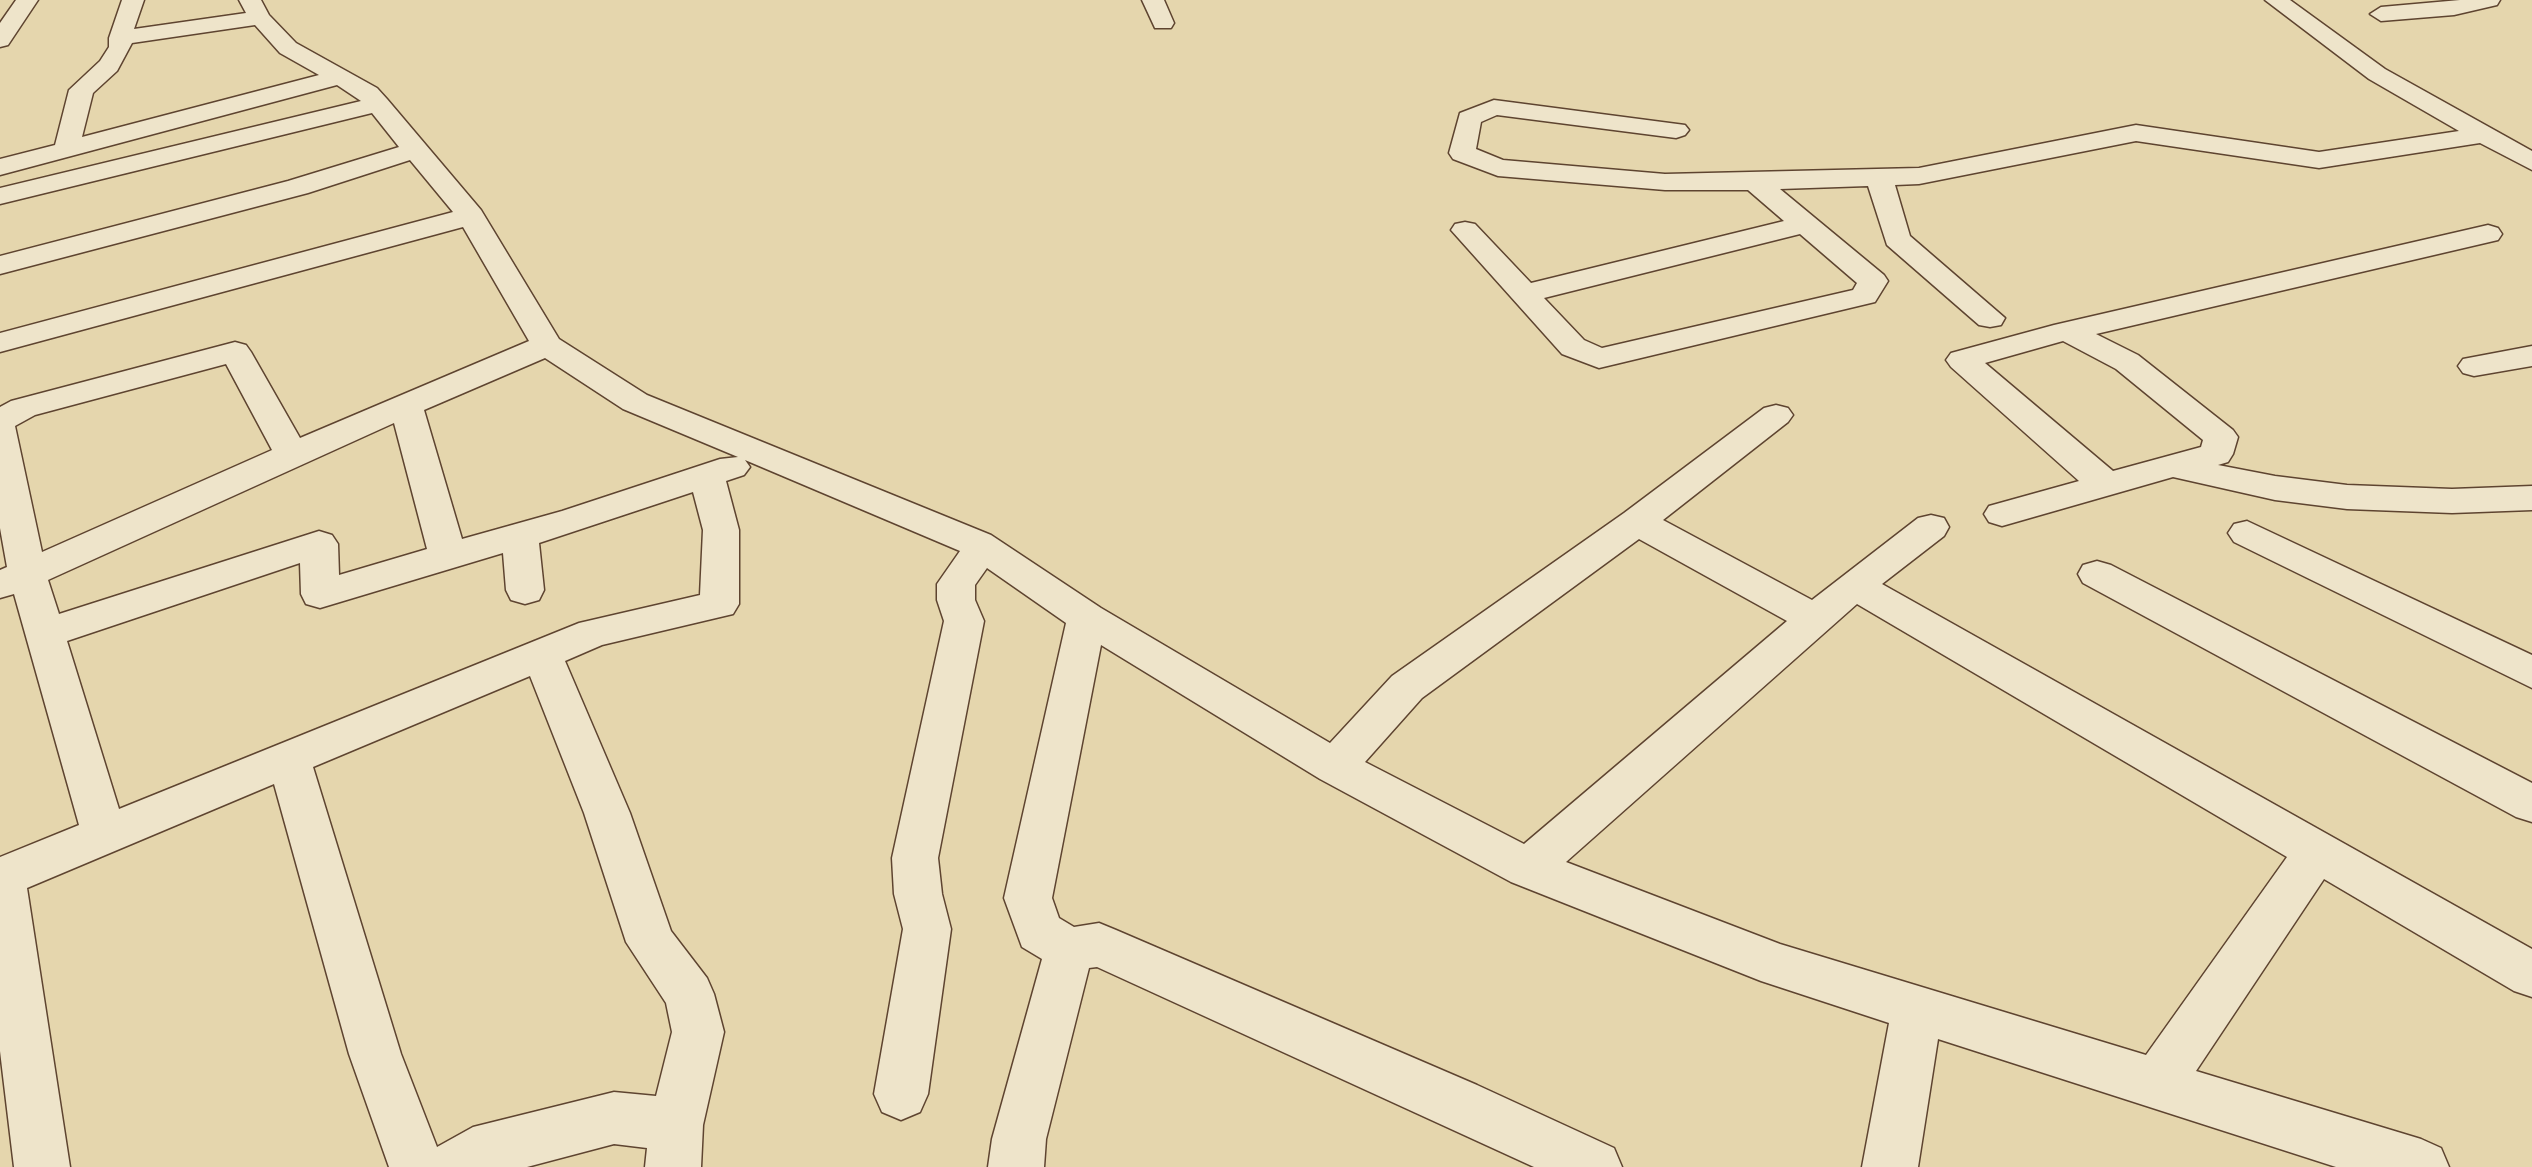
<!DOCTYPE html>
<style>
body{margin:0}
canvas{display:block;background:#e5d6ad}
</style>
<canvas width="2532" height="1167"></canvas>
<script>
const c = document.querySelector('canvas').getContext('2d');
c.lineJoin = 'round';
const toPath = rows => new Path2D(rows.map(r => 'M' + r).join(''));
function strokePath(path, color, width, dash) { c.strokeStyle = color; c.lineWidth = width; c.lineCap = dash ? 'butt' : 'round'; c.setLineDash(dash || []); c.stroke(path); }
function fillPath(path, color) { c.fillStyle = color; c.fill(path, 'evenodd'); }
const minor = toPath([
 [16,0,38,0,8,45,0,47,0,23,16,0],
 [122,0,144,0,134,29,246,13,239,0,261,0,269,15,296,43,377,88,387,99,481,210,559,339,647,395,991,535,1101,608,1330,743,1392,676,1624,513,1764,408,1776,405,1788,408,1793,415,1788,422,1663,520,1812,600,1918,518,1931,515,1944,518,1949,527,1944,536,1882,584,2532,949,2532,997,2514,991,2324,879,2196,1071,2421,1139,2441,1148,2449,1167,2336,1167,1938,1039,1918,1167,1862,1167,1889,1023,1761,981,1511,882,1320,779,1101,645,1052,898,1059,918,1074,927,1099,923,1116,930,1477,1085,1614,1148,1622,1167,1534,1167,1097,967,1089,968,1046,1139,1044,1167,988,1167,992,1139,1042,959,1022,947,1004,898,1066,623,987,568,975,585,975,600,984,621,938,858,942,894,951,929,928,1094,920,1112,901,1120,882,1112,874,1094,903,929,894,894,892,858,944,621,937,600,937,584,960,551,745,460,750,467,744,475,726,481,739,530,739,604,733,614,602,645,565,661,630,813,671,931,707,978,714,994,724,1032,703,1125,701,1167,645,1167,647,1148,614,1144,527,1167,389,1167,349,1054,274,784,27,888,70,1167,14,1167,0,1051,0,857,79,825,14,594,0,598,0,570,7,567,0,528,0,407,11,401,235,342,246,345,251,352,300,438,529,341,463,227,0,352,0,333,453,212,410,160,308,193,0,274,0,256,288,181,399,147,372,113,0,204,0,188,361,101,337,85,0,175,0,159,55,145,69,90,100,61,109,47,109,38,122,0],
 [255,25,280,53,319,75,82,137,93,93,117,71,132,43,255,25],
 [545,358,623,409,738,457,720,459,562,511,462,539,424,410,545,358],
 [226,364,272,450,42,552,15,426,35,415,226,364],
 [394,423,427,549,339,575,338,544,332,535,319,531,59,614,48,580,394,423],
 [693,492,703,530,700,595,579,623,119,809,67,641,300,563,301,594,306,604,320,608,503,553,506,590,511,600,525,604,539,600,544,590,539,543,693,492],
 [1639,539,1787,621,1524,844,1365,762,1422,698,1639,539],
 [1857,604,2287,857,2146,1055,1780,944,1566,862,1857,604],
 [530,676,584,813,626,942,666,1003,672,1032,656,1096,614,1092,473,1127,437,1147,401,1054,313,767,530,676],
 [1142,0,1164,0,1174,23,1171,28,1155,28,1142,0],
 [2265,0,2290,0,2385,69,2532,151,2532,170,2480,143,2319,168,2136,141,1919,184,1895,185,1910,236,2005,318,2001,325,1990,327,1979,325,1887,245,1868,186,1780,189,1884,275,1888,281,1875,302,1599,368,1562,354,1451,230,1455,224,1465,222,1475,224,1531,283,1784,221,1748,190,1665,190,1498,176,1453,159,1449,153,1460,113,1494,100,1685,125,1689,130,1685,135,1676,138,1497,115,1481,122,1476,149,1503,160,1665,174,1919,168,2136,125,2319,152,2459,131,2369,79,2265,0],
 [1800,234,1857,283,1853,290,1602,348,1584,340,1544,298,1800,234],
 [2460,0,2500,0,2497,5,2454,15,2381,21,2370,14,2381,7,2460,0],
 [2488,225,2498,228,2502,234,2498,240,2096,334,2138,355,2233,430,2238,437,2233,454,2228,462,2218,465,2275,476,2347,485,2452,489,2532,486,2532,510,2452,513,2347,509,2275,500,2173,477,2002,526,1989,522,1984,514,1989,506,2079,481,1951,367,1946,360,1951,353,2054,325,2488,225],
 [2063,341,2116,369,2203,440,2201,447,2113,471,1985,363,2063,341],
 [2532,346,2532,366,2474,376,2463,373,2458,366,2463,359,2532,346],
 [2247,521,2532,655,2532,688,2234,542,2228,533,2234,524,2247,521],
 [2097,561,2111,565,2532,783,2532,822,2516,817,2083,583,2078,574,2083,565,2097,561]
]);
strokePath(minor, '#5e4430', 3);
fillPath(minor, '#eee4ca');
</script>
